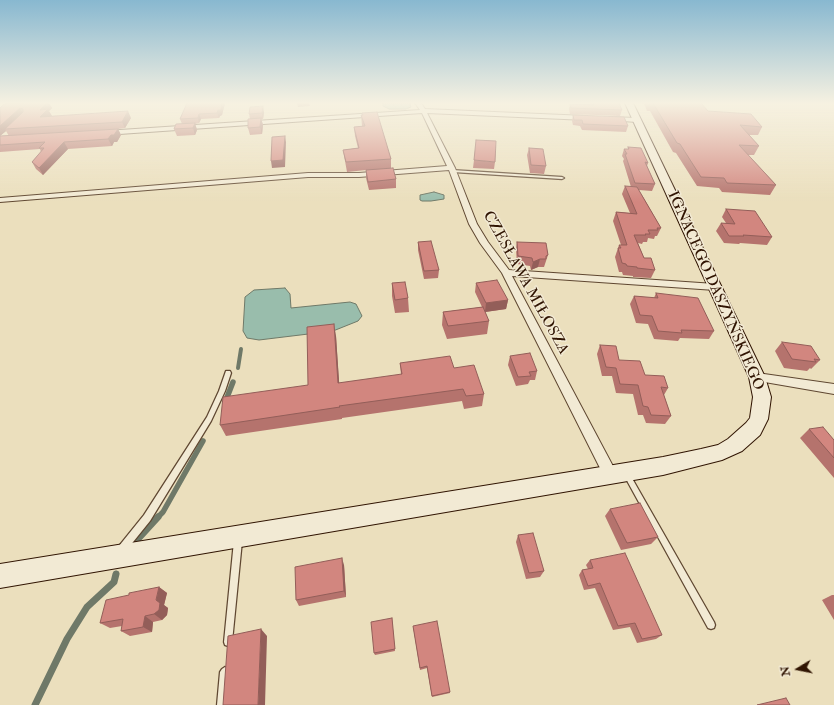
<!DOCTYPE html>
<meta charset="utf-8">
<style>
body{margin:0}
#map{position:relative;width:834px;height:705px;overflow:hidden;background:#ebdfbd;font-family:"IM FELL Double Pica",serif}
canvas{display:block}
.north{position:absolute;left:778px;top:649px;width:40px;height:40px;-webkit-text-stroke:3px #f2ead4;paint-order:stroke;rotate:260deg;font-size:11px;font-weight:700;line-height:16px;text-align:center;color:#301402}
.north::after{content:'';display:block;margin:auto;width:14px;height:18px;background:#301402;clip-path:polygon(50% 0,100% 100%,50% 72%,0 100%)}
</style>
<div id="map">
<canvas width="834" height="705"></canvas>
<div class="north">N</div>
</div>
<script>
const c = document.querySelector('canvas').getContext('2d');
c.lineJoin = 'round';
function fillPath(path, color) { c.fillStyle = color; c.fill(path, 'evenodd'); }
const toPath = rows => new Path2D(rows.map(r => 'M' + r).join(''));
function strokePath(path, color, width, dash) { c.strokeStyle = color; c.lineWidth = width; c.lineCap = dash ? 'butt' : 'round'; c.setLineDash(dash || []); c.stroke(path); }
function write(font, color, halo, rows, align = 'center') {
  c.font = font + ' "IM FELL Double Pica",serif'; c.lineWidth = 3; c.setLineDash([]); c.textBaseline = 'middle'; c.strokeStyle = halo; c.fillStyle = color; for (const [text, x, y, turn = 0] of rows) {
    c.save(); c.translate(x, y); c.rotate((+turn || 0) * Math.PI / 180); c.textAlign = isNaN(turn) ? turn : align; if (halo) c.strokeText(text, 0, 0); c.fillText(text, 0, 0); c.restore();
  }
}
const water = toPath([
 [383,103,410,103,411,107,406,109,389,109,383,106,383,103],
 [434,192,444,195,444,199,431,201,422,201,420,200,420,195,434,192],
 [285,288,290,294,291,308,350,302,356,304,362,316,358,321,333,331,259,340,247,338,243,331,245,297,254,290,285,288]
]);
const streamFar2 = toPath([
 [238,368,241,349]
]);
const streamFar1 = toPath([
 [226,400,233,382],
 [157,518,163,512,203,441]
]);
const stream = toPath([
 [137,540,158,517],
 [35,705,67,639,87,607,114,582,116,574]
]);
const lane = toPath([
 [452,170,562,177,564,178,562,179,453,172,451,171,452,170],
 [226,371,230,371,231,373,225,391,211,421,150,521,125,552,122,553,119,552,118,549,119,546,144,515,207,417,219,391,226,371],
 [627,472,629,473,714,622,715,625,714,628,711,629,708,628,625,477,624,475,625,473,627,472],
 [238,537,241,538,242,541,232,642,231,645,228,646,225,645,224,642,234,541,235,538,238,537],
 [225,667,228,669,230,672,227,705,217,705,220,672,222,669,225,667]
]);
const street = toPath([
 [415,103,421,103,425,109,587,116,590,118,587,120,427,113,455,168,477,224,488,242,509,270,715,284,720,287,715,290,512,276,615,470,617,474,615,478,610,480,605,478,502,273,480,243,469,224,449,170,359,177,308,177,0,202,0,198,308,173,359,173,447,166,422,113,105,135,102,133,105,131,420,110,415,103],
 [610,117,637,118,640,120,637,122,608,120,608,118,610,117],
 [757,373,834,384,834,394,753,380,751,377,753,374,757,373]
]);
const secondary = toPath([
 [625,103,633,103,765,377,771,397,768,419,760,435,742,451,722,460,663,475,0,588,0,564,663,457,701,449,718,445,728,439,746,423,750,418,753,397,749,377,625,103]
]);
const wall = toPath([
 [49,103,52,108,49,111,52,116,51,116,131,118,125,128,118,129,121,135,117,142,114,142,112,146,68,149,43,175,36,169,32,162,41,152,40,149,0,152,0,136,9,136,6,131,0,136,0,108],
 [187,103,225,103,222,115,220,116,219,118,201,119,199,123,195,124,197,130,195,135,177,136,174,129,182,124,180,119],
 [590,103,619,103,622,110,620,116,570,114,569,109,570,104,590,104],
 [642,103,701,103,708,111,762,127,758,135,749,135,759,146,754,155,748,155,776,185,770,195,722,192,719,188,697,186,676,153,673,152,650,111,647,111,644,104,642,104],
 [264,112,263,119,261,119,263,125,262,134,250,135,248,128,250,119,249,114],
 [362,113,391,159,391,168,396,179,396,188,369,190,366,178,366,170,347,172,343,150,358,148,355,136,354,127,362,126,361,115,363,115],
 [573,115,628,126,626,132,582,130,580,126,573,125,572,121],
 [628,147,648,163,647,166,655,184,652,191,639,190,661,228,657,236,655,236,654,239,648,238,647,242,643,242,642,244,638,243,644,258,655,270,651,278,633,277,633,276,623,275,622,272,619,272,615,257,619,245,621,245,613,221,616,212,630,213,622,194,625,186,631,187,623,161,624,159,622,156,624,149,628,149],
 [529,148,546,166,544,174,530,173,527,155],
 [474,160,495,162,494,169,473,168],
 [726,209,772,237,767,245,740,243,739,244,724,243,716,231,721,223,726,223,722,217],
 [418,242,439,270,438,278,424,279,418,250],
 [517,242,548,255,544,267,538,267,531,270,530,266,517,264,516,249],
 [392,283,408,298,409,312,395,313,392,296],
 [476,283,508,300,506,309,485,312,489,321,487,334,447,339,442,325,443,312,482,307,475,292],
 [656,293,714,331,709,339,680,338,678,341,654,339,648,324,636,323,630,304,634,296,654,298],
 [336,336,339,383,401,375,400,363,454,368,484,394,482,406,464,409,462,401,342,418,342,419,226,436,220,425,308,385],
 [782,342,820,360,811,369,810,368,807,371,784,368,775,351],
 [600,345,619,360,668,388,664,395,671,416,665,424,646,423,643,415,638,415,633,394,616,393,612,376,602,376,597,354],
 [510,356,537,371,535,380,530,380,528,384,516,386,508,365],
 [809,429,834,440,834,478,800,438],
 [610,509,658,537,651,544,621,550,605,516],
 [518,535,544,571,540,577,526,579,516,542],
 [590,560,662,635,656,639,637,643,630,627,613,630,595,588,584,590,579,575,582,570,588,569,586,565],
 [344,565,346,597,299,606,296,600],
 [159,587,167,593,164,605,168,608,167,615,162,620,153,622,152,632,130,636,121,631,122,626,110,628,100,623,129,595],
 [832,595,834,595,834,620,822,600],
 [392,618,395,651,375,655,374,653],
 [413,626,450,692,450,693,432,697,427,668,420,670]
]);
const shadedWall = toPath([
 [47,103,49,103,52,108,49,111,52,116,44,124,40,117,40,110],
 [222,103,225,103,222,115,220,116,219,118,217,113],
 [297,103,309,103,310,106,298,107],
 [263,106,264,112,263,119,262,113],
 [20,108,24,115,5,129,6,131,0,136,0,126],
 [128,111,131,118,125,128,122,122],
 [199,114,201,119,199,123,198,118],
 [261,118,263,125,262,134,260,127],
 [195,123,197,130,195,135,193,128],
 [118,129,121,135,117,142,114,142,112,146,108,139,111,135],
 [285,136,286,142,285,167,272,168,271,161],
 [64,142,68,149,43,175,39,168],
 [540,259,538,267,531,270,533,262],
 [508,300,506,309,485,312,486,303],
 [334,324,336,336,340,395,338,383],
 [342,558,344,565,346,597,344,591],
 [159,587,167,593,164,605,168,608,167,615,162,620,154,614],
 [145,616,153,622,152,632,143,627],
 [261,629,267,636,265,705,258,705]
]);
const building = toPath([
 [23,103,47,103,40,110,48,109,40,117,128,111,122,122,5,129,23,112,23,109,20,108,0,126,0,108,4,104,23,103],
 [187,103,222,103,221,110,218,110,217,113,199,114,198,118,180,119,187,103],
 [593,103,619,103,622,110,571,108,570,104,594,105,593,103],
 [653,103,701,103,708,111,751,114,762,127,740,125,759,146,739,145,776,185,727,183,724,178,701,177,680,144,677,143,653,103],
 [263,106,262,113,249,114,250,107,263,106],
 [377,112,391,159,346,162,343,150,359,148,354,127,365,126,361,115,363,115,362,113,377,112],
 [573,115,624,117,628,126,583,124,582,120,574,120,573,115],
 [261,118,260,127,248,128,248,119,261,118],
 [195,123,193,128,174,129,176,124,195,123],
 [118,129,114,135,111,135,108,139,64,142,39,168,32,162,44,148,39,148,45,142,0,145,0,136,118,129],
 [285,136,283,160,271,161,272,137,285,136],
 [476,140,496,141,495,162,474,160,476,140],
 [628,147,641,148,648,163,645,162,655,184,635,183,625,154,627,154,624,149,629,149,628,147],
 [529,148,543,149,546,166,531,165,529,148],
 [393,168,396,179,368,182,366,170,393,168],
 [625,186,637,187,661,228,657,228,658,230,648,230,650,234,645,234,646,235,634,235,644,258,651,258,655,270,637,268,637,267,627,266,626,264,622,263,618,248,621,248,619,245,627,245,616,212,637,214,625,186],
 [726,209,755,211,772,237,743,235,744,236,729,236,721,223,735,224,726,209],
 [431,241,439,270,424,271,418,242,431,241],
 [517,242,546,243,548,255,546,256,546,259,540,259,533,262,532,258,518,256,517,242],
 [497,280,508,300,486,303,476,283,497,280],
 [405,282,408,298,395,300,392,283,405,282],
 [656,293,698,298,714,331,681,330,682,333,658,331,652,316,640,315,634,296,658,298,656,293],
 [483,307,489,321,448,326,443,312,483,307],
 [334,324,338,383,402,374,400,363,450,356,454,368,474,365,484,394,466,396,463,389,339,406,340,407,220,425,223,397,308,385,307,327,334,324],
 [782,342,811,346,820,360,814,359,816,362,792,359,782,342],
 [600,345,616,346,619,360,640,361,645,375,664,376,668,388,661,387,671,416,651,415,648,407,643,406,638,385,620,384,616,368,606,367,600,345],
 [530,353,537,371,529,372,531,376,518,377,510,356,530,353],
 [823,427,834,440,834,458,809,429,823,427],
 [640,503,658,537,627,543,610,509,640,503],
 [533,533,544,571,529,573,518,535,533,533],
 [625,553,662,635,642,639,635,623,618,626,600,583,588,586,582,570,593,568,590,560,625,553],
 [342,558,344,591,296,600,295,567,342,558],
 [159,587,156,600,160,603,159,610,154,614,145,616,143,627,121,631,123,619,100,623,106,600,129,595,129,593,159,587],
 [392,618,395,649,374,653,371,622,392,618],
 [437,621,450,692,432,696,427,666,420,668,413,626,437,621],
 [261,629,258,705,223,705,228,636,261,629],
 [786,698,790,705,757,705,786,698]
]);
const streetNames = [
 ["CZESŁAWA MIŁOSZA",525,283,61],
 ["IGNACEGO DASZYŃSKIEGO",715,291,66]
];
fillPath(water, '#99bdac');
strokePath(water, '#6f7968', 1);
strokePath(streamFar2, '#6f7968', 4);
strokePath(streamFar1, '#6f7968', 5.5);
strokePath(stream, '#6f7968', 7);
strokePath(lane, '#5f4731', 2.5);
strokePath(street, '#5f4731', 2);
strokePath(secondary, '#301402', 2);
fillPath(lane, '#f2ead4');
fillPath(street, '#f2ead4');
fillPath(secondary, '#f2ead4');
fillPath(wall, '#b5736d');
fillPath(shadedWall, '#935e59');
fillPath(building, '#d2867f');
strokePath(building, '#935e59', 1);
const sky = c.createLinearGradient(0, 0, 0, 202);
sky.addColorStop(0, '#88b8d0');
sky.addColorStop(0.51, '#f6f1e1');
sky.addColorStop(1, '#f6f1e100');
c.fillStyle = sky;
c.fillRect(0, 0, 834, 202);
write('15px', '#301402', '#f2ead4', streetNames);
</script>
